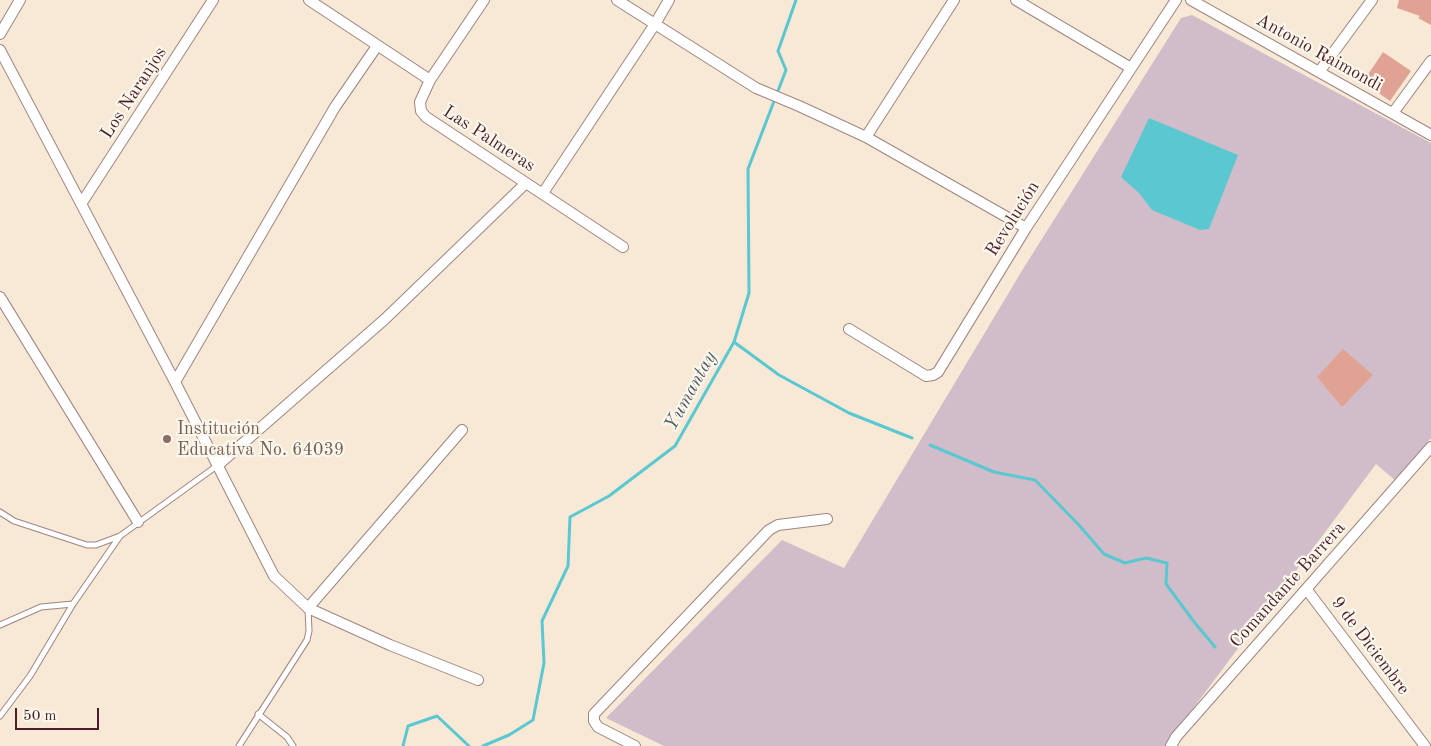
<!DOCTYPE html>
<meta charset="utf-8">
<style>
body{margin:0}
#map{position:relative;width:1431px;height:746px;overflow:hidden;background:#f7e9d5;font-family:"Old Standard TT",serif}
canvas{display:block}
.scale{position:absolute;left:15px;top:708px;width:84px;height:22px;box-sizing:border-box;border:2px solid #4a1f2b;border-top:0;padding-left:6px;font-size:15px;line-height:18px;white-space:nowrap;color:#4a1f2b;-webkit-text-stroke:4px #fbf7ec;paint-order:stroke}
</style>
<div id="map">
<canvas width="1431" height="746"></canvas>
<div class="scale">50 m</div>
</div>
<script>
const c = document.querySelector('canvas').getContext('2d');
c.lineJoin = 'round';
function fillPath(path, color) { c.fillStyle = color; c.fill(path, 'evenodd'); }
const toPath = rows => new Path2D(rows.map(r => 'M' + r).join(''));
function strokePath(path, color, width, dash) { c.strokeStyle = color; c.lineWidth = width; c.lineCap = dash ? 'butt' : 'round'; c.setLineDash(dash || []); c.stroke(path); }
function write(font, color, halo, rows, align = 'center') {
  c.font = font + ' "Old Standard TT",serif'; c.lineWidth = 4.5; c.setLineDash([]); c.textBaseline = 'middle'; c.strokeStyle = halo; c.fillStyle = color; for (const [text, x, y, turn = 0] of rows) {
    c.save(); c.translate(x, y); c.rotate((+turn || 0) * Math.PI / 180); c.textAlign = isNaN(turn) ? turn : align; if (halo) c.strokeText(text, 0, 0); c.fillText(text, 0, 0); c.restore();
  }
}
const industrial = toPath([
 [1192,15,1431,143,1431,438,1396,481,1376,464,1165,746,664,746,606,718,782,540,844,568,1023,269,1181,18]
]);
const water = toPath([
 [1149,118,1238,155,1209,229,1200,230,1152,210,1139,193,1121,177]
]);
const stream = toPath([
 [734,342,779,375,849,413,912,438],
 [930,445,994,472,1035,480,1078,524,1104,554,1125,563,1146,558,1167,563,1166,584,1195,623,1215,647],
 [403,746,408,726,437,716,469,746],
 [483,746,509,735,533,720,544,663,542,621,568,566,570,517,609,496,675,446,734,342,749,293,748,169,786,70,778,51,796,0]
]);
const building = toPath([
 [1399,0,1431,0,1431,25,1418,18,1420,16,1397,8],
 [1383,52,1411,71,1390,101,1363,82],
 [1343,349,1373,375,1342,407,1317,377]
]);
const service = toPath([
 [0,512,14,521,87,545,96,545,120,536,218,465],
 [0,625,41,607,73,604],
 [258,714,287,737,293,746],
 [0,716,30,676,73,604,120,536],
 [239,746,307,640,309,631,308,609]
]);
const minor = toPath([
 [309,0,430,80],
 [484,0,430,80,420,102,421,111,426,117,623,247],
 [617,0,756,88,799,106,866,137,1026,228],
 [1016,0,1131,68],
 [1191,0,1431,135],
 [0,34,20,0],
 [0,50,175,382,274,576,308,608,390,645,478,680],
 [1319,72,1372,0],
 [1393,113,1431,61],
 [866,137,954,0],
 [543,193,655,24,669,0],
 [81,204,213,0],
 [0,297,138,522],
 [849,329,926,376,933,375,938,372,1026,228,1176,0],
 [175,382,335,107,377,46],
 [218,465,385,319,526,183],
 [1307,590,1425,746],
 [308,608,462,430],
 [635,746,598,727,594,721,594,714,769,530,778,525,827,519],
 [1171,746,1176,737,1431,447]
]);
const markers = [
 [167,439,5,"#8d6e63"]
];
const streetNames = [
 ["Antonio Raimondi",1319,53,29],
 ["Los Naranjos",134,93,-57],
 ["Las Palmeras",489,139,33],
 ["Revolución",1013,219,-58],
 ["Comandante Barrera",1288,585,-48],
 ["9 de Diciembre",1370,646,53]
];
const educationNames = [
 ["Institución",177,429],
 ["Educativa No. 64039",177,450]
];
const waterNames = [
 ["Yumantay",691,391,-61]
];
fillPath(industrial, '#d1bdc9');
fillPath(water, '#5ac7d1');
strokePath(stream, '#5ac7d1', 3);
fillPath(building, '#e0a393');
strokePath(service, '#a08480', 7);
strokePath(minor, '#a08480', 12);
strokePath(service, '#fff', 5);
strokePath(minor, '#fff', 10);
for (const [x, y, r, color] of markers) { const dot = new Path2D(); dot.arc(x, y, r, 0, 2 * Math.PI); c.fillStyle = color; c.fill(dot); strokePath(dot, '#fbf7ec', 2); }
write('18px', '#4a1f2b', '#fbf7ec', streetNames);
write('18px', '#785e54', '#fbf7ec', educationNames, 'left');
write('italic 19px', '#505a65', '#fbf7ec', waterNames);
</script>
